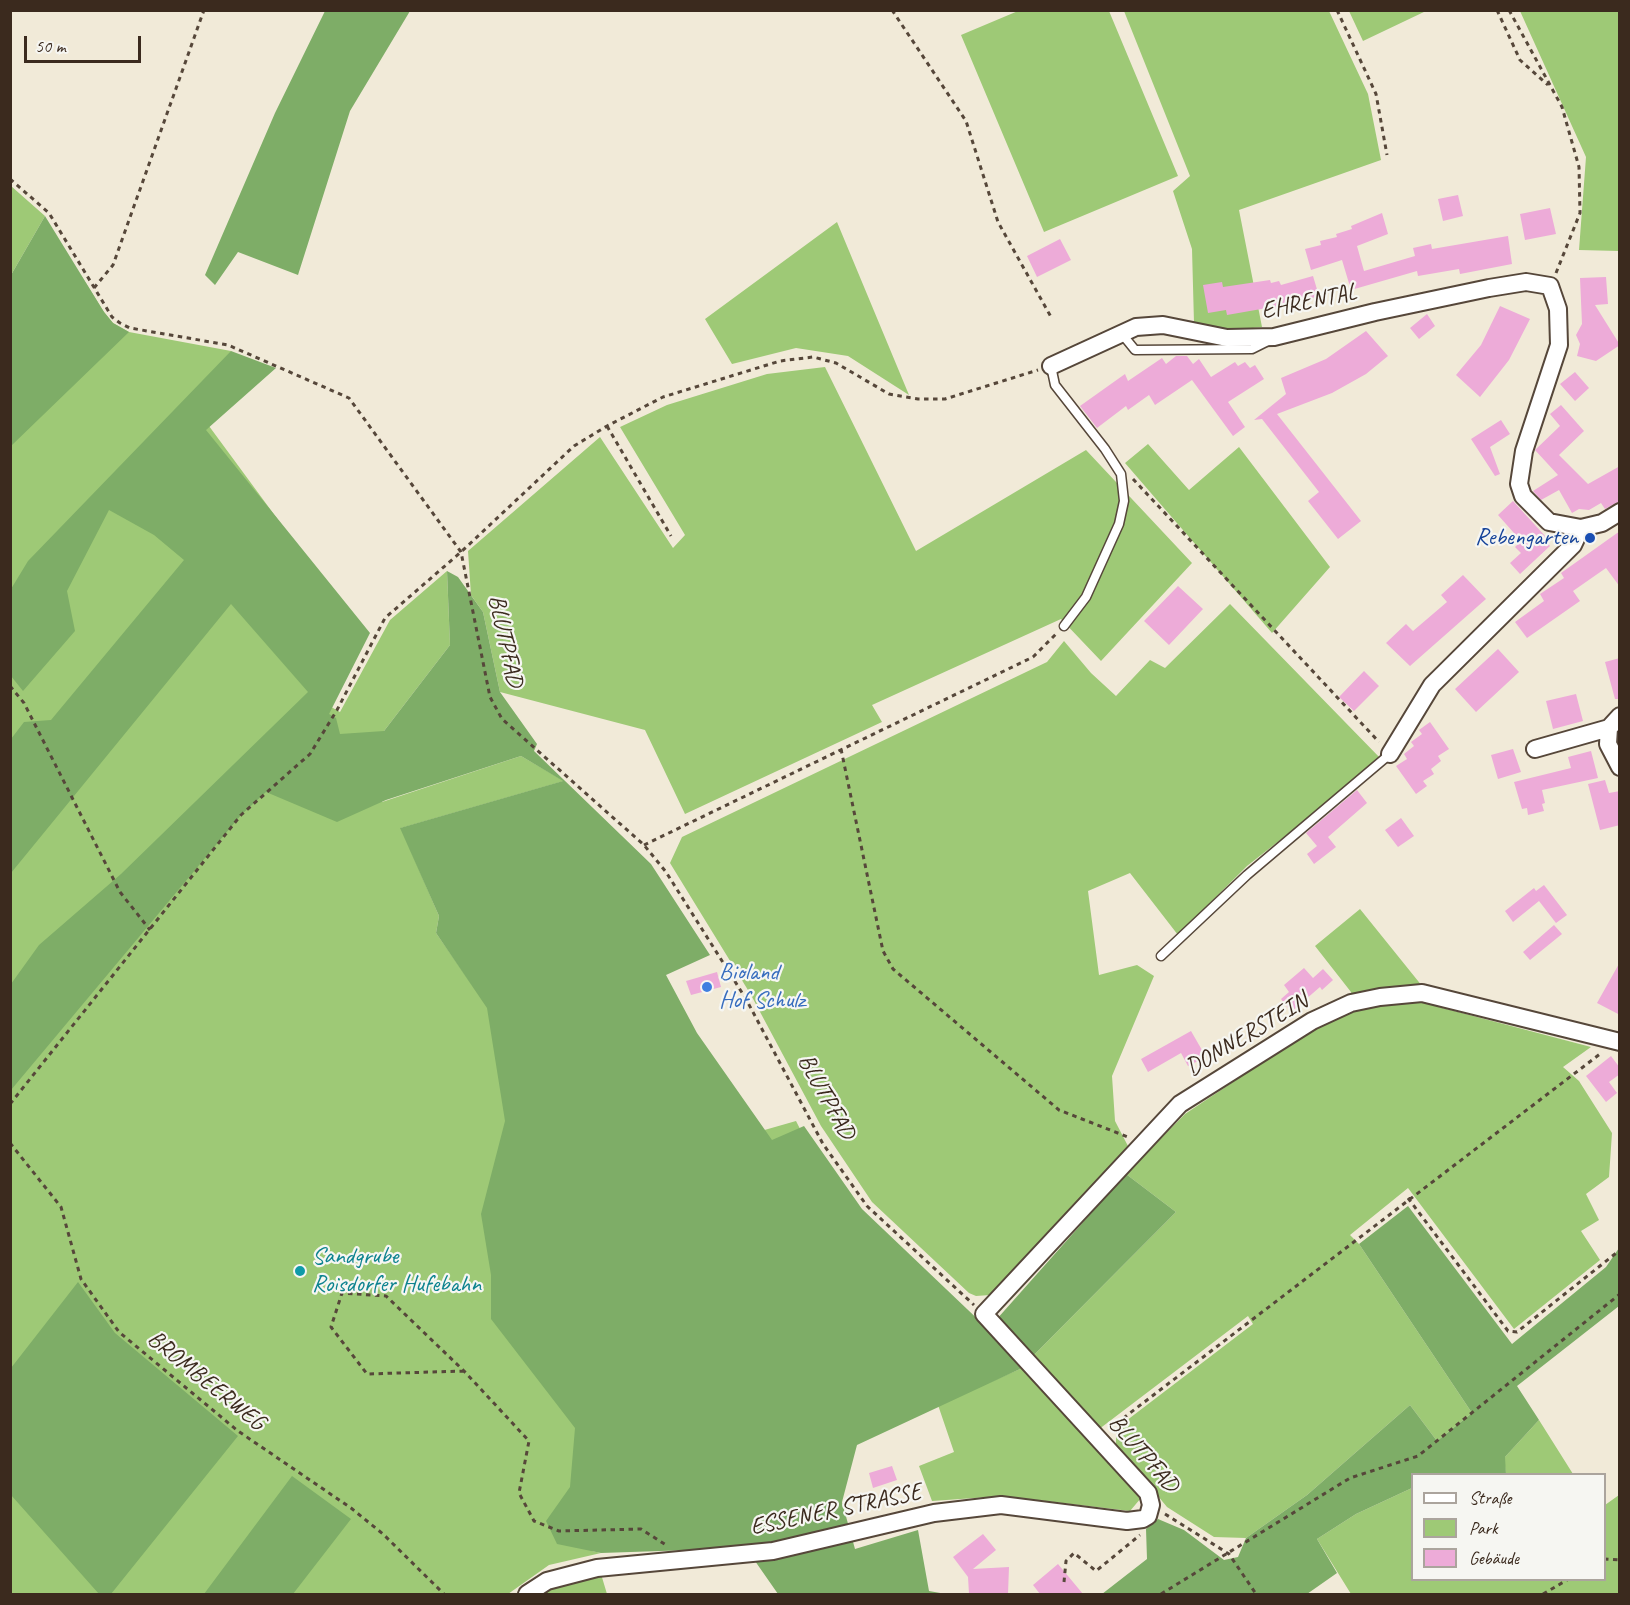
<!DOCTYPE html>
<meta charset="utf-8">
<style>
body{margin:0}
#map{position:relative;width:1630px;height:1605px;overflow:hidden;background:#f1ead8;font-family:Caveat,sans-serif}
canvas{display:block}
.frame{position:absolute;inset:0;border:12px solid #3b2a1e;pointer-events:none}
.legend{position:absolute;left:1411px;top:1473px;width:195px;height:108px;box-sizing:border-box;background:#f6f6f2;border:2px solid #aba49d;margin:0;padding:8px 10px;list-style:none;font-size:18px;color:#3b2a1e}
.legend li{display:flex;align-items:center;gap:12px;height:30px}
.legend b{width:30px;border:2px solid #aba49d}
.scale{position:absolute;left:24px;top:36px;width:117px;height:27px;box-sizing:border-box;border:3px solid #3b2a1e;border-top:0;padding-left:8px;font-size:18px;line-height:21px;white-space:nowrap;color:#3b2a1e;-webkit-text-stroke:4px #f6f6f2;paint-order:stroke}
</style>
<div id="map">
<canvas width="1630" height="1605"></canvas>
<div class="frame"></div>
<ul class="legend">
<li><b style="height:8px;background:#fff"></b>Straße</li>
<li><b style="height:16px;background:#9ec976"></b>Park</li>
<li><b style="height:16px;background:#edabd8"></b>Gebäude</li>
</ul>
<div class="scale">50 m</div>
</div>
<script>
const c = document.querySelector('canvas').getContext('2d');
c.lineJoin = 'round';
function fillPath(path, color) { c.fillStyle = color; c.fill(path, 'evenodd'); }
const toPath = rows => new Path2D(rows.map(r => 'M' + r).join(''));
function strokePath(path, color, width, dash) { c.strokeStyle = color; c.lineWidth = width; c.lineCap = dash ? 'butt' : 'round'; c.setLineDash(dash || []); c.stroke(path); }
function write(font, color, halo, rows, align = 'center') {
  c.font = font + ' Caveat,sans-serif'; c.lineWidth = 4.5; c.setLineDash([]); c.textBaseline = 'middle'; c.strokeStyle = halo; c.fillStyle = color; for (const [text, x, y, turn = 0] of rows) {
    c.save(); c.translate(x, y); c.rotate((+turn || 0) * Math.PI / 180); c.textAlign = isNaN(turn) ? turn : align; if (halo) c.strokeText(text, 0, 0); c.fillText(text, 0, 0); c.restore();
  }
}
const green = toPath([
 [1018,11,1109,11,1178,176,1044,232,961,35],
 [1124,11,1329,11,1368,94,1381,160,1239,210,1262,327,1234,330,1194,323,1192,249,1173,191,1190,176],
 [1349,11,1426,11,1363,41],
 [1520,11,1619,11,1619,251,1579,250,1586,157],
 [11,186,45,216,11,275],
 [837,222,909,395,848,356,796,348,732,364,705,319],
 [82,277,104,312,113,323,129,332,231,351,209,426,362,634,326,704,340,712,390,620,447,571,450,645,384,731,382,802,521,756,564,781,401,828,439,916,436,933,473,986,705,1147,796,1121,827,1182,573,1386,592,1551,601,1553,549,1565,508,1594,11,1594,10,355],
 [825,367,916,551,1086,450,1192,563,1101,661,1061,619,872,705,882,722,685,814,645,730,500,692,483,612,471,595,468,551,600,437,673,548,685,535,620,427,667,405,767,374],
 [1148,444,1189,490,1239,447,1330,567,1272,633,1125,463],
 [1230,604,1382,760,1247,866,1178,935,1130,873,1088,891,1099,975,1137,965,1154,976,1112,1076,1115,1121,1129,1148,990,1295,976,1296,969,1293,872,1202,821,1126,751,995,670,863,682,837,1047,662,1064,641,1091,673,1116,696,1150,660,1165,668],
 [1360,909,1439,1007,1591,1047,1563,1067,1579,1081,1612,1133,1609,1177,1586,1194,1599,1220,1581,1231,1600,1260,1514,1329,1408,1188,1350,1235,1359,1244,1472,1413,1437,1441,1410,1405,1307,1495,1246,1538,1214,1537,1167,1507,1116,1445,1116,1434,1122,1424,1253,1324,1248,1316,1090,1436,1141,1498,1130,1511,1003,1496,932,1501,919,1466,954,1452,938,1405,1020,1369,1176,1212,1126,1174,1185,1114,1314,1028,1356,1011,1351,992,1315,946],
 [1539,1420,1573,1474,1506,1474,1504,1458],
 [1412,1488,1412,1580,1604,1580,1605,1505,1619,1495,1619,1594,1351,1594,1317,1539,1356,1514],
 [601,1574,607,1594,537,1594,549,1586]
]);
const forest = toPath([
 [325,11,410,11,350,111,298,275,238,252,215,285,205,275,275,113],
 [45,216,104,312,113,323,129,332,11,446,11,275],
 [231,351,276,368,206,430,370,633,329,714,336,718,340,734,384,731,450,645,447,571,458,577,483,612,500,692,537,744,534,751,651,864,710,955,666,975,697,1033,772,1140,804,1126,862,1209,988,1329,1126,1174,1176,1212,1020,1369,857,1445,842,1502,855,1549,918,1530,929,1591,946,1594,778,1594,755,1561,720,1549,601,1553,557,1544,546,1521,570,1487,575,1428,491,1319,491,1275,481,1214,505,1121,487,1008,436,933,439,916,400,828,563,781,521,756,386,800,337,822,266,792,241,815,11,1090,11,984,39,945,121,874,308,692,231,604,11,873,11,739,24,722,51,720,184,560,154,535,109,510,67,591,75,631,23,691,11,676,11,589,28,561],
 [1408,1206,1512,1344,1606,1267,1619,1248,1619,1306,1517,1386,1539,1420,1505,1457,1506,1474,1412,1474,1412,1488,1356,1514,1317,1539,1337,1573,1307,1594,1102,1594,1147,1559,1146,1529,1158,1519,1184,1530,1224,1560,1238,1557,1246,1538,1307,1495,1410,1405,1437,1441,1472,1413,1359,1244],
 [78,1282,115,1333,238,1436,111,1594,99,1594,11,1495,11,1368],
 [292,1476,351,1519,293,1594,204,1594]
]);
const building = toPath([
 [1458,195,1463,216,1443,221,1438,199],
 [1550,208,1556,234,1525,240,1520,214],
 [1382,213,1388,234,1357,246,1364,271,1415,256,1413,248,1431,244,1432,249,1508,236,1512,264,1460,274,1459,269,1418,276,1417,271,1351,290,1342,260,1311,270,1305,249,1321,245,1320,241,1337,237,1336,234,1352,229,1351,226],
 [1060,239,1071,260,1037,277,1027,256],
 [1313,276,1319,296,1268,311,1267,308,1227,315,1226,310,1208,313,1203,285,1222,282,1223,287,1270,280,1271,283,1279,281,1281,285],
 [1606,277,1608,304,1595,305,1620,345,1596,361,1577,356,1580,344,1576,335,1582,324,1580,278],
 [1500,306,1530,319,1509,360,1480,397,1456,375,1481,345],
 [1427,314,1435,326,1419,339,1410,328],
 [1366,331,1388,356,1366,374,1332,393,1277,414,1361,521,1338,539,1308,501,1319,492,1262,419,1254,420,1286,394,1281,378,1326,359],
 [1176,356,1187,356,1193,364,1199,359,1211,377,1235,362,1238,366,1245,362,1250,368,1255,365,1264,379,1228,402,1245,427,1233,436,1192,380,1155,405,1149,395,1128,410,1126,406,1097,428,1080,406,1125,374,1128,381,1162,358,1166,364],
 [1575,372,1589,388,1575,401,1560,384],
 [1561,405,1584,431,1559,455,1588,484,1620,466,1620,501,1605,509,1601,503,1589,510,1579,509,1572,513,1559,490,1541,500,1533,491,1558,475,1535,450,1560,426,1550,414],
 [1501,420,1510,434,1490,447,1500,474,1495,476,1471,439],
 [1513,501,1546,537,1544,539,1550,546,1520,574,1510,563,1521,553,1515,547,1521,541,1498,515],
 [1620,531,1620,587,1606,568,1573,591,1580,601,1527,638,1515,622,1544,601,1540,594,1564,578,1561,573],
 [1463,575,1486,599,1410,666,1386,643,1406,624,1413,631,1447,602,1441,595],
 [1178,586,1203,609,1169,645,1144,621],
 [1498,649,1519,672,1476,712,1455,689],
 [1620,658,1620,699,1615,699,1605,662],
 [1364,671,1379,686,1354,711,1339,697],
 [1576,694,1583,721,1553,729,1546,701],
 [1430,722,1449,749,1438,756,1441,761,1431,769,1434,774,1423,781,1427,786,1416,794,1396,766,1407,759,1404,754,1414,746,1411,742,1422,734,1419,730],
 [1513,749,1521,772,1498,779,1491,755],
 [1591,751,1598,778,1542,790,1545,803,1542,804,1544,811,1528,815,1527,808,1522,809,1514,782,1571,768,1568,757],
 [1605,780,1609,793,1620,791,1620,825,1600,830,1588,784],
 [1357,790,1367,803,1328,837,1336,847,1314,864,1307,854,1317,846,1306,833],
 [1401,818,1414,836,1398,847,1385,830],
 [1544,885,1567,915,1556,923,1539,901,1513,922,1505,911,1534,888,1536,891],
 [1554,925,1562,934,1530,960,1523,952],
 [1620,962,1620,1015,1597,1003],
 [1304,968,1313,978,1323,969,1333,980,1322,990,1320,987,1291,1012,1281,999,1289,992,1284,985],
 [717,972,721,987,691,995,686,981],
 [1191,1031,1206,1057,1188,1066,1181,1053,1148,1072,1141,1059],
 [1611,1056,1620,1068,1620,1074,1609,1082,1617,1093,1606,1102,1586,1076],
 [892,1466,897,1480,873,1488,869,1473],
 [983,1534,996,1550,973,1569,1009,1567,1008,1594,969,1594,968,1577,953,1557],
 [1058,1564,1083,1594,1040,1594,1033,1585]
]);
const path = toPath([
 [892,10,966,121,998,222,1051,317],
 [1337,10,1376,94,1387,155],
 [1497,10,1520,60,1548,85],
 [1509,10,1562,107,1579,167,1580,213,1556,273],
 [10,179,49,213,112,317,120,323,130,328,228,345,349,398,461,552,490,697,502,719,644,845,666,872,746,999,823,1144,867,1206,974,1305],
 [94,288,113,265,204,10],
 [607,426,671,536],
 [1133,479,1379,742],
 [10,686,24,703,120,892,150,930],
 [841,749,883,951,893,969,1059,1110,1128,1137],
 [644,845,1033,657,1057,633],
 [10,1104,241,815,310,754,337,710,385,618,461,552,574,446,607,426,663,397,780,361,813,357,836,363,889,394,918,399,945,399,1038,370],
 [10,1143,61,1207,81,1279,119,1332,238,1431,351,1508,383,1534,444,1594],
 [1408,1198,1508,1331,1517,1332,1620,1250],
 [464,1371,367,1374,331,1327,342,1293,386,1296,464,1371,529,1441,519,1493,534,1521,559,1531,641,1529,666,1545],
 [1109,1429,1600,1054],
 [1165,1514,1229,1554,1256,1594],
 [1604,1559,1620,1560],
 [1064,1582,1066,1561,1074,1553,1096,1571,1140,1535],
 [1161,1594,1350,1478,1418,1456,1620,1294],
 [1543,1594,1567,1580]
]);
const service = toPath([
 [1122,334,1135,350,1252,349,1268,341],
 [1051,366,1055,385,1105,449,1121,474,1124,501,1119,524,1086,597,1064,626],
 [1161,956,1247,875,1390,754]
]);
const minor = toPath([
 [1051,366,1136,327,1163,325,1227,338,1274,337,1375,312,1489,288,1526,282,1550,286,1558,309,1559,345,1524,451,1519,484,1523,496,1549,522,1581,528,1602,523,1620,512],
 [1620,716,1609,728,1608,744,1620,767],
 [1535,749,1609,728],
 [1390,754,1432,685,1573,545,1581,528],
 [527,1594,547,1581,597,1568,773,1551,934,1513,1001,1505,1127,1521,1143,1519,1148,1516,1151,1505,1148,1493,984,1314,1180,1104,1312,1021,1351,1003,1380,997,1422,993,1620,1042]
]);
const markers = [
 [1590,538,6,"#1a4fb4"],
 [707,987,6,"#3f7fe0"],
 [300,1271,6,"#0f9aa8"]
];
const streetNames = [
 ["EHRENTAL",1309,302,-12],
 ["BLUTPFAD",505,641,78],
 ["DONNERSTEIN",1247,1035,-31],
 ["BLUTPFAD",826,1097,61],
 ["BROMBEERWEG",206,1381,39],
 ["BLUTPFAD",1143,1454,49],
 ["ESSENER STRASSE",836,1510,-12]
];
const transitNames = [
 ["Rebengarten",1578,538]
];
const shopNames = [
 ["Bioland",719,973],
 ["Hof Schulz",719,1001]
];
const cultureNames = [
 ["Sandgrube",312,1257],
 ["Roisdorfer Hufebahn",312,1285]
];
fillPath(green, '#9ec976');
fillPath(forest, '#7ead67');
fillPath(building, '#edabd8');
strokePath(service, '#56473a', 11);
strokePath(minor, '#56473a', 20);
strokePath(path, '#56473a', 3, [4.5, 4.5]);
strokePath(service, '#fff', 8);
strokePath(minor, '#fff', 16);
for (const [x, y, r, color] of markers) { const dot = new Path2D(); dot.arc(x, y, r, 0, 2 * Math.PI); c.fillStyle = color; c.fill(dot); strokePath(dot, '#f6f6f2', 2); }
write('24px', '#3b2a1e', '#f6f6f2', streetNames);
write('24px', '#164399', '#f6f6f2', transitNames, 'right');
write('24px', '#366cbe', '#f6f6f2', shopNames, 'left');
write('24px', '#0d838f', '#f6f6f2', cultureNames, 'left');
</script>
